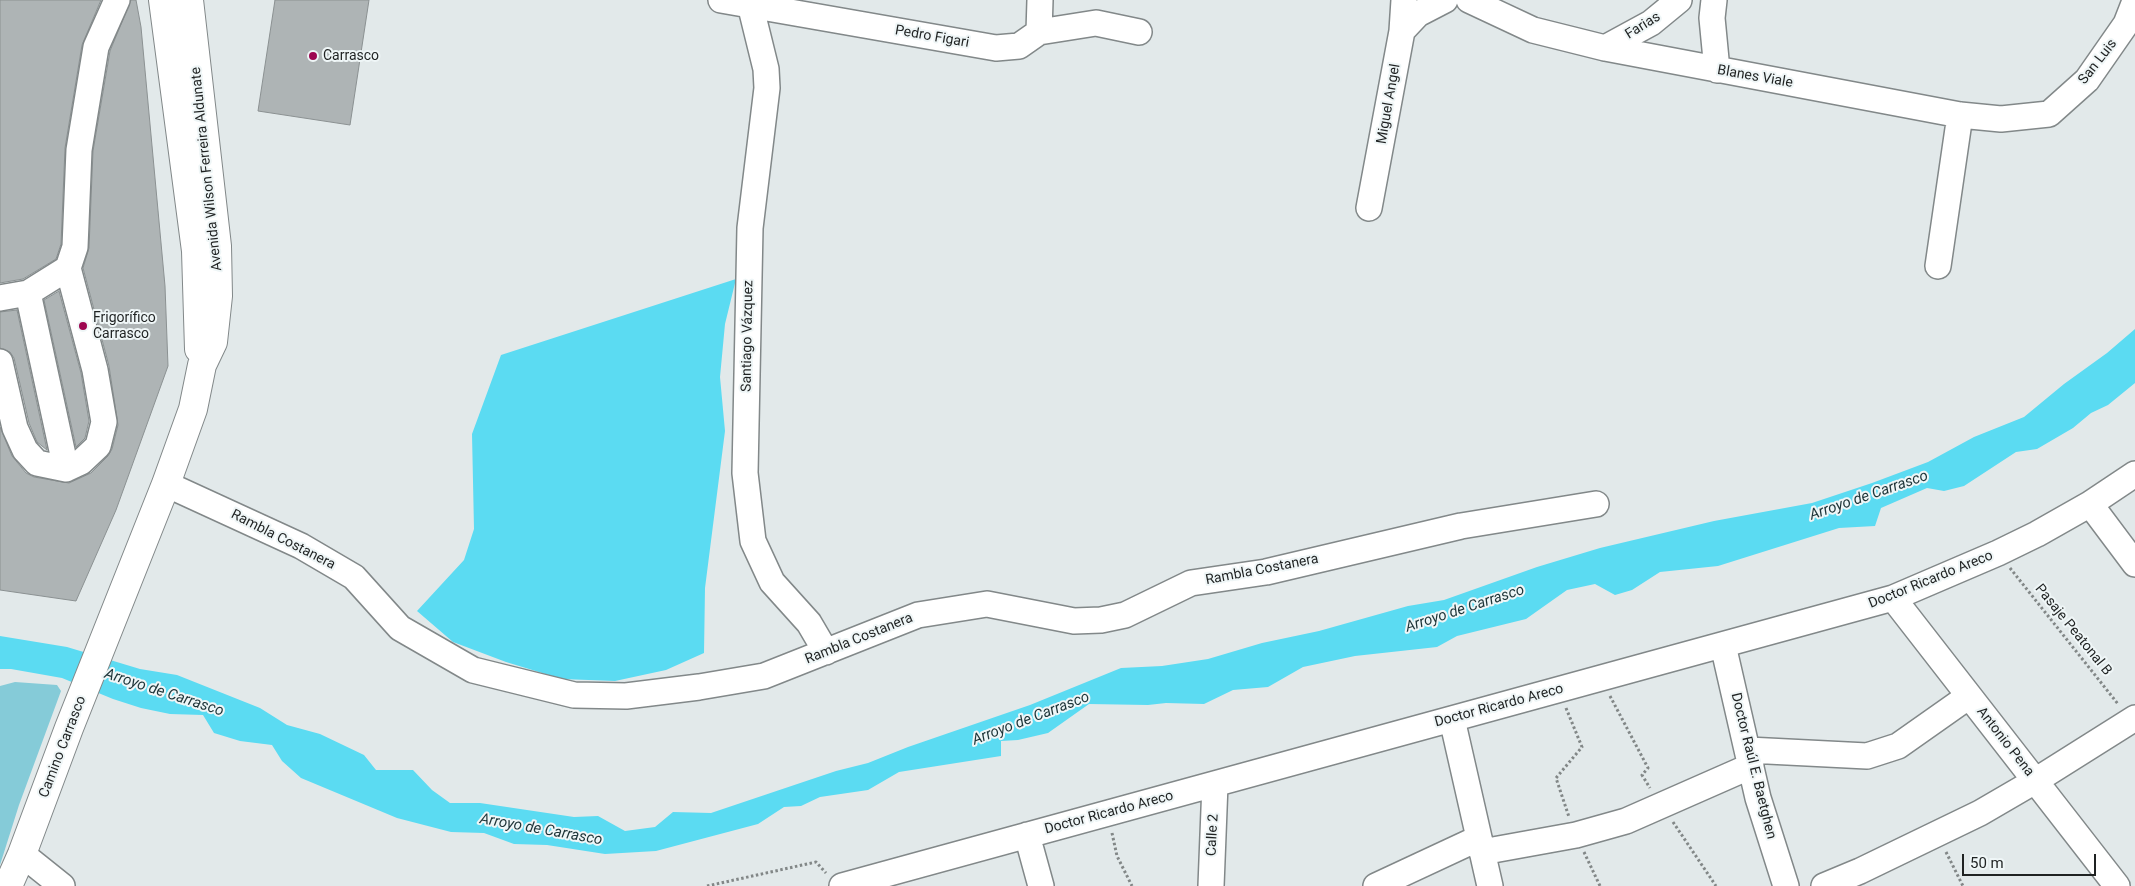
<!DOCTYPE html>
<meta charset="utf-8">
<style>
body{margin:0}
#map{position:relative;width:2135px;height:886px;overflow:hidden;background:#e2e9ea;font-family:Roboto,sans-serif}
canvas{display:block}
.scale{position:absolute;left:1962px;top:854px;width:134px;height:22px;box-sizing:border-box;border:2px solid #1f2222;border-top:0;padding-left:6px;font-size:15px;line-height:18px;white-space:nowrap;color:#1f2222;-webkit-text-stroke:4px #eff6f7;paint-order:stroke}
</style>
<div id="map">
<canvas width="2135" height="886"></canvas>
<div class="scale">50 m</div>
</div>
<script>
const c = document.querySelector('canvas').getContext('2d');
c.lineJoin = 'round';
function fillPath(path, color) { c.fillStyle = color; c.fill(path, 'evenodd'); }
const toPath = rows => new Path2D(rows.map(r => 'M' + r).join(''));
function strokePath(path, color, width, dash) { c.strokeStyle = color; c.lineWidth = width; c.lineCap = dash ? 'butt' : 'round'; c.setLineDash(dash || []); c.stroke(path); }
function write(font, color, halo, rows, align = 'center') {
  c.font = font + ' Roboto,sans-serif'; c.lineWidth = 4; c.setLineDash([]); c.textBaseline = 'middle'; c.strokeStyle = halo; c.fillStyle = color; for (const [text, x, y, turn = 0] of rows) {
    c.save(); c.translate(x, y); c.rotate((+turn || 0) * Math.PI / 180); c.textAlign = isNaN(turn) ? turn : align; if (halo) c.strokeText(text, 0, 0); c.fillText(text, 0, 0); c.restore();
  }
}
const green = toPath([
 [15,682,57,685,61,691,19,805,0,865,0,686]
]);
const water = toPath([
 [736,279,725,324,720,377,725,431,705,588,704,653,666,670,615,681,562,679,506,662,453,642,417,611,464,560,474,529,472,434,501,355],
 [2135,329,2135,383,2108,405,2091,413,2073,428,2037,449,2016,452,1964,486,1944,491,1927,488,1881,508,1875,526,1839,528,1718,566,1660,572,1632,590,1615,595,1595,584,1567,590,1526,619,1457,636,1437,647,1355,656,1303,667,1268,687,1233,690,1204,704,1166,703,1148,705,1089,704,1048,733,1018,740,1001,741,1001,756,899,772,868,790,820,797,801,806,784,807,758,824,656,851,605,854,547,845,514,844,484,833,451,832,397,818,301,778,282,761,272,745,240,741,214,733,203,715,170,714,141,708,113,699,62,678,11,669,0,669,0,636,67,647,140,669,177,675,260,708,287,725,320,734,364,755,376,770,413,770,432,790,450,803,480,803,574,817,598,816,625,831,655,827,673,812,711,813,836,771,868,763,908,747,1030,705,1121,668,1162,666,1208,659,1262,643,1319,631,1408,606,1444,600,1537,567,1600,548,1714,521,1812,503,1872,483,1928,462,1974,437,2024,417,2064,384,2107,353]
]);
const building = toPath([
 [0,0,101,0,82,45,65,148,61,244,56,259,23,279,0,283,0,0],
 [131,0,136,0,141,27,165,286,168,366,116,510,76,601,0,590,0,427,12,456,26,473,34,477,69,483,91,473,108,456,112,449,118,425,109,366,83,268,89,248,93,151,110,51,131,0],
 [275,0,369,0,350,125,258,111,275,0],
 [59,291,81,373,89,421,85,438,76,447,44,300,59,291],
 [17,310,47,450,37,442,29,423,14,358,10,352,0,348,0,312,17,310]
]);
const path = toPath([
 [2010,568,2118,704],
 [1610,696,1648,768,1642,775,1650,788],
 [1566,708,1582,747,1556,778,1569,817],
 [1673,822,1716,886],
 [1112,833,1117,856,1132,886],
 [1584,852,1600,886],
 [1946,852,1963,886],
 [707,886,816,862,826,873]
]);
const minor = toPath([
 [721,0,996,48,1019,46,1039,32,1096,23,1139,32],
 [749,0,766,69,767,88,750,228,745,473,753,541,772,582,809,623,826,652],
 [1469,0,1533,30,1605,48,1960,115,2001,119,2049,114,2087,80,2126,24,2135,1],
 [1714,0,1712,18,1717,70],
 [1402,31,1418,14,1445,0],
 [1039,32,1040,0],
 [1605,48,1651,23,1679,0],
 [1369,208,1402,31,1404,0],
 [1938,266,1960,115],
 [28,293,66,469],
 [0,298,28,293,68,268,75,247,79,150,96,47,117,0],
 [0,362,15,428,25,450,37,463,66,469,81,462,98,446,104,422,95,370,68,268],
 [166,484,301,546,354,577,400,628,473,670,574,695,626,696,699,687,764,676,918,615,987,604,1074,621,1101,620,1125,615,1191,583,1266,572,1461,526,1596,504],
 [2090,504,2135,564],
 [1893,598,2117,886],
 [1723,645,1758,798,1786,886],
 [1452,719,1490,886],
 [1748,750,1867,756,1898,746,1969,696],
 [1027,835,1041,886],
 [1482,852,1576,835,1626,821,1751,766],
 [22,854,62,886],
 [842,886,1893,598,1998,553,2037,534,2090,504,2135,474],
 [1211,886,1215,784],
 [1376,886,1479,838],
 [1824,886,1860,871,1980,813,2035,781,2135,718]
]);
const major = toPath([
 [163,0,196,251,199,349],
 [8,886,22,854,69,728,166,484,193,409,202,365,213,342,218,296,217,246,189,0]
]);
const markers = [
 [313,56,5,"#9d0650"],
 [83,326,5,"#9d0650"]
];
const streetNames = [
 ["Farias",1643,26,-32],
 ["Pedro Figari",932,37,10],
 ["San Luis",2098,62,-52],
 ["Blanes Viale",1755,77,10],
 ["Miguel Angel",1389,104,-80],
 ["Avenida Wilson Ferreira Aldunate",207,169,-96],
 ["Santiago Vázquez",748,336,-89],
 ["Rambla Costanera",283,540,27],
 ["Rambla Costanera",1262,570,-11],
 ["Doctor Ricardo Areco",1931,580,-22],
 ["Pasaje Peatonal B",2073,630,51],
 ["Rambla Costanera",859,639,-22],
 ["Doctor Ricardo Areco",1499,706,-15],
 ["Antonio Pena",2005,742,52],
 ["Camino Carrasco",63,747,-69],
 ["Doctor Raúl E. Baetghen",1753,766,76],
 ["Doctor Ricardo Areco",1109,813,-15],
 ["Calle 2",1213,835,-87]
];
const poiNames = [
 ["Carrasco",323,56],
 ["Frigorífico",93,318],
 ["Carrasco",93,334]
];
const waterNames = [
 ["Arroyo de Carrasco",1869,496,-19],
 ["Arroyo de Carrasco",1465,609,-18],
 ["Arroyo de Carrasco",164,693,18],
 ["Arroyo de Carrasco",1031,719,-21],
 ["Arroyo de Carrasco",541,830,10]
];
fillPath(green, '#85cbd8');
fillPath(water, '#5bdbf2');
fillPath(building, '#aeb4b5');
strokePath(building, '#8b9192', 1);
strokePath(minor, '#828889', 28);
strokePath(major, '#828889', 30);
strokePath(path, '#828787', 3, [2.5, 2.5]);
strokePath(minor, '#fff', 25);
strokePath(major, '#fff', 28);
for (const [x, y, r, color] of markers) { const dot = new Path2D(); dot.arc(x, y, r, 0, 2 * Math.PI); c.fillStyle = color; c.fill(dot); strokePath(dot, '#eff6f7', 2); }
write('14px', '#1f2222', '#eff6f7', streetNames);
write('14px', '#1f2222', '#eff6f7', poiNames, 'left');
write('italic 15px', '#1d3438', '#eff6f7', waterNames);
</script>
